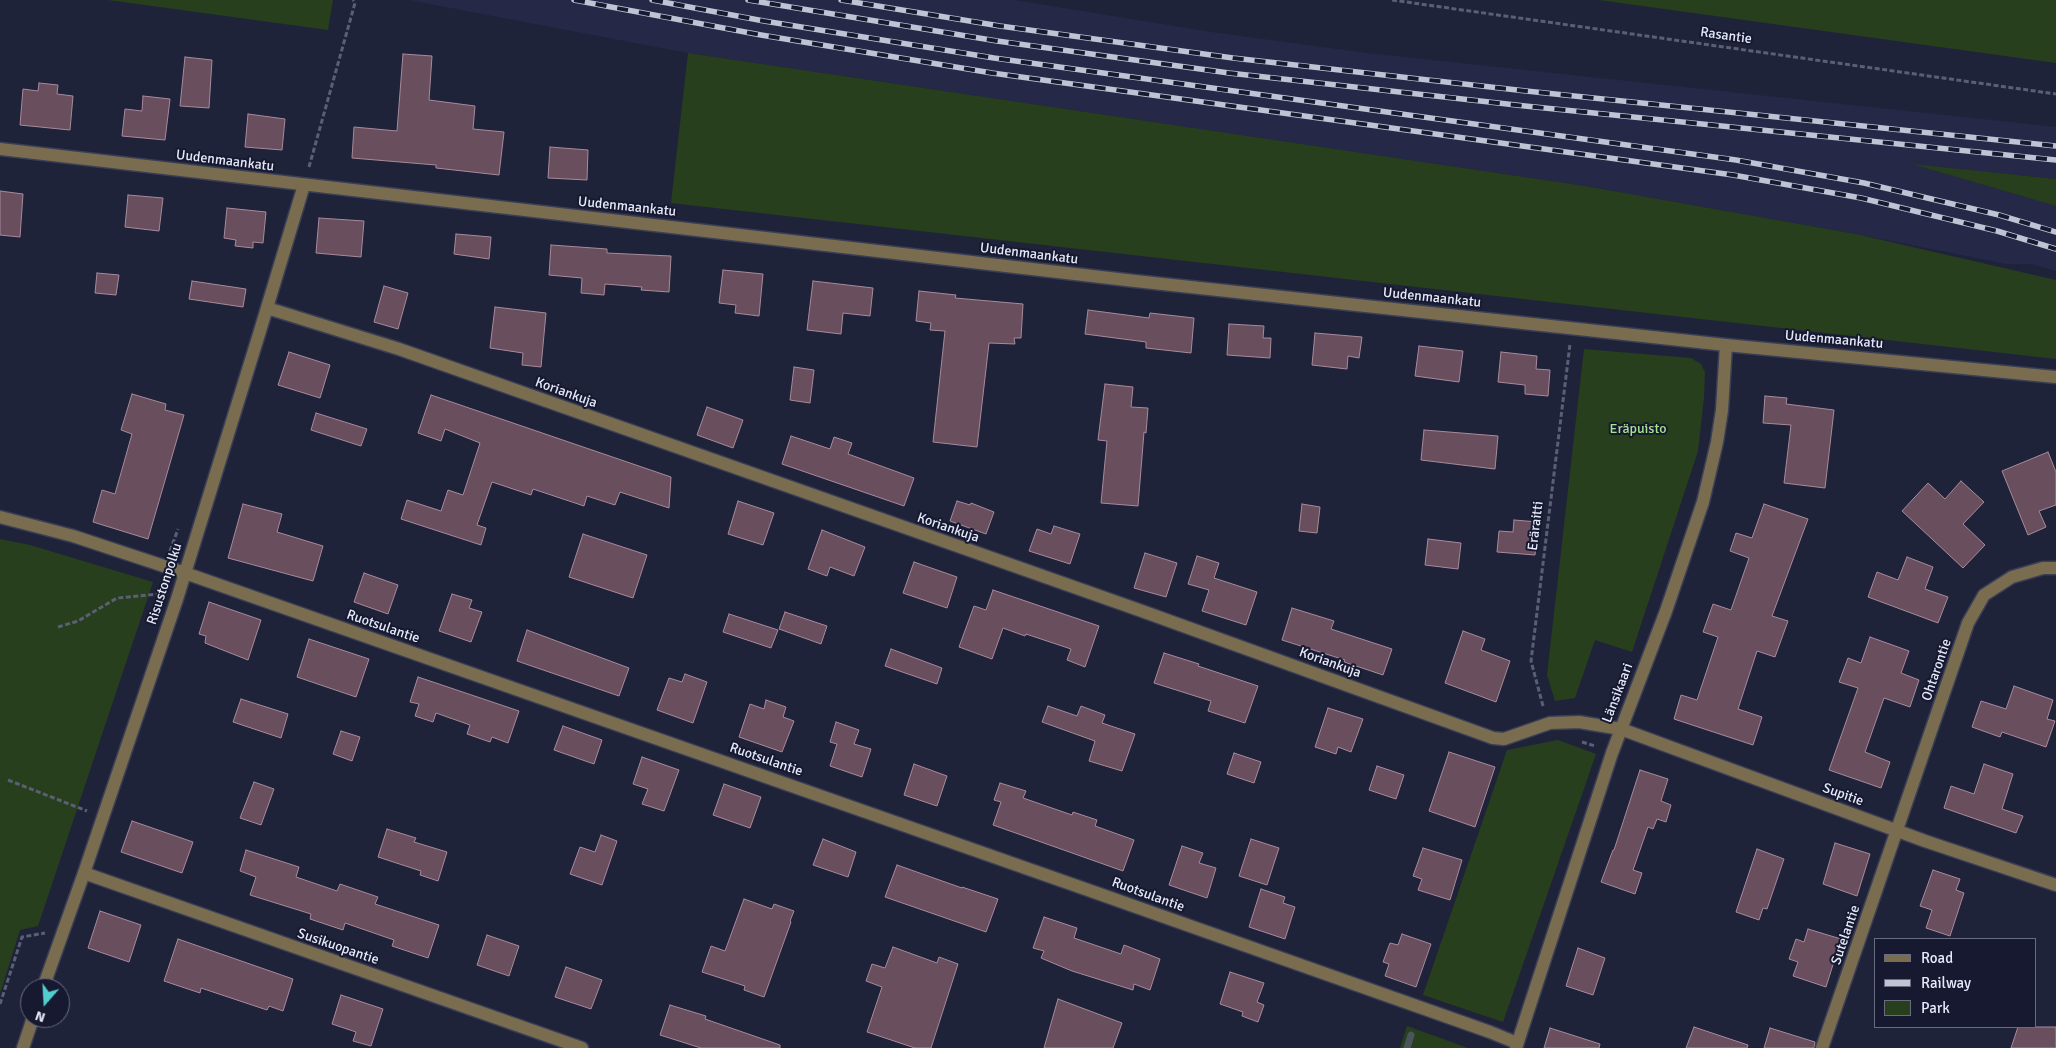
<!DOCTYPE html>
<meta charset="utf-8">
<style>
body{margin:0}
#map{position:relative;width:2056px;height:1048px;overflow:hidden;background:#1f233a;font-family:Signika,sans-serif}
canvas{display:block}
.legend{position:absolute;left:1874px;top:938px;width:162px;height:90px;box-sizing:border-box;background:#161930;border:1px solid #696c80;margin:0;padding:6px 9px;list-style:none;font-size:15px;color:#e5e9f9}
.legend li{display:flex;align-items:center;gap:10px;height:25px}
.legend b{width:25px;border:1px solid #696c80}
.north{position:absolute;left:20px;top:978px;width:50px;height:50px;box-sizing:border-box;background:#161930;border:1px solid #696c80;border-radius:50%;rotate:199deg;font-size:14px;font-weight:700;line-height:20px;text-align:center;color:#e5e9f9}
.north::after{content:'';display:block;margin:auto;width:18px;height:22px;background:#52cdcd;clip-path:polygon(50% 0,100% 100%,50% 72%,0 100%)}
</style>
<div id="map">
<canvas width="2056" height="1048"></canvas>
<ul class="legend">
<li><b style="height:6px;background:#796c4f"></b>Road</li>
<li><b style="height:6px;background:#bfc3d4"></b>Railway</li>
<li><b style="height:14px;background:#273f1c"></b>Park</li>
</ul>
<div class="north">N</div>
</div>
<script>
const c = document.querySelector('canvas').getContext('2d');
c.lineJoin = 'round';
function fillPath(path, color) { c.fillStyle = color; c.fill(path, 'evenodd'); }
const toPath = rows => new Path2D(rows.map(r => 'M' + r).join(''));
function strokePath(path, color, width, dash) { c.strokeStyle = color; c.lineWidth = width; c.lineCap = dash ? 'butt' : 'round'; c.setLineDash(dash || []); c.stroke(path); }
function write(font, color, halo, rows, align = 'center') {
  c.font = font + ' Signika,sans-serif'; c.lineWidth = 4; c.setLineDash([]); c.textBaseline = 'middle'; c.strokeStyle = halo; c.fillStyle = color; for (const [text, x, y, turn = 0] of rows) {
    c.save(); c.translate(x, y); c.rotate((+turn || 0) * Math.PI / 180); c.textAlign = isNaN(turn) ? turn : align; if (halo) c.strokeText(text, 0, 0); c.fillText(text, 0, 0); c.restore();
  }
}
const built = toPath([
 [409,0,1014,0,1211,32,1367,53,2056,127,2056,179,1916,165,2056,206,2056,271,2032,264,2007,264,1856,234,1585,186,688,53]
]);
const green = toPath([
 [108,0,333,0,328,30],
 [1599,0,2056,0,2056,63],
 [688,53,1585,186,1856,234,2056,280,2056,359,671,203],
 [1912,164,2056,179,2056,206],
 [1584,349,1691,358,1701,364,1705,372,1704,397,1698,451,1632,652,1595,640,1575,698,1555,701,1547,675],
 [0,539,30,545,153,582,38,926,20,930,0,994],
 [1558,740,1596,754,1503,1022,1423,995,1507,750],
 [1407,1026,1468,1048,1400,1048]
]);
const stream = toPath([
 [1407,1048,1411,1035]
]);
const building = toPath([
 [403,54,432,56,429,100,475,106,473,129,504,132,499,175,436,168,436,165,352,158,354,127,397,131,403,54],
 [185,57,212,60,209,108,180,106,185,57],
 [39,83,58,85,57,94,73,96,70,130,20,125,23,89,38,91,39,83],
 [143,96,170,99,165,140,122,136,125,109,142,111,143,96],
 [248,114,285,119,282,150,245,147,248,114],
 [550,147,588,150,587,180,548,178,550,147],
 [0,191,23,194,20,237,0,235,0,191],
 [128,195,163,198,159,231,125,227,128,195],
 [227,208,266,212,263,243,253,242,253,248,235,246,236,240,224,238,227,208],
 [319,218,364,221,361,257,316,253,319,218],
 [456,234,491,237,489,259,454,254,456,234],
 [551,245,607,249,607,253,671,256,669,292,641,290,642,287,605,284,604,295,581,293,582,278,549,275,551,245],
 [723,270,763,274,759,316,735,313,736,305,719,303,723,270],
 [97,273,119,275,116,295,95,293,97,273],
 [192,281,246,289,243,307,189,299,192,281],
 [813,281,873,288,870,316,843,313,841,334,807,330,813,281],
 [384,286,408,293,398,329,374,322,384,286],
 [919,291,956,295,955,298,1023,304,1021,338,1014,338,1015,344,989,343,977,447,933,442,945,331,930,330,931,323,916,321,919,291],
 [495,307,546,313,541,367,522,365,523,353,490,348,495,307],
 [1088,310,1149,318,1150,313,1194,318,1191,353,1146,348,1146,342,1085,334,1088,310],
 [1229,324,1264,326,1263,338,1271,338,1270,358,1227,355,1229,324],
 [1315,333,1362,337,1359,358,1348,356,1347,369,1312,365,1315,333],
 [1419,346,1463,351,1459,382,1415,376,1419,346],
 [289,352,330,365,320,398,278,385,289,352],
 [1501,352,1537,356,1536,369,1550,370,1548,396,1525,394,1525,385,1498,382,1501,352],
 [794,367,814,370,810,403,790,400,794,367],
 [1105,384,1133,387,1131,407,1148,408,1146,433,1144,432,1138,506,1101,503,1107,441,1098,440,1105,384],
 [132,394,166,404,165,410,184,415,148,539,93,522,102,490,115,494,132,434,121,430,132,394],
 [431,395,671,477,669,508,620,492,615,505,587,496,584,506,533,489,531,495,492,482,477,525,486,528,481,545,401,519,407,500,441,511,448,490,463,495,480,443,445,429,441,441,418,433,431,395],
 [1765,396,1787,398,1786,404,1834,410,1825,488,1784,483,1791,425,1763,423,1765,396],
 [707,407,743,420,733,448,697,435,707,407],
 [316,413,367,429,361,446,311,430,316,413],
 [1424,430,1498,436,1495,469,1421,460,1424,430],
 [791,436,830,449,834,437,852,443,848,454,914,478,904,506,782,464,791,436],
 [2048,452,2056,472,2056,505,2039,511,2046,527,2028,535,2002,471,2048,452],
 [1961,481,1984,502,1963,524,1985,545,1963,568,1902,511,1928,483,1945,499,1961,481],
 [738,501,774,513,763,545,728,534,738,501],
 [957,501,970,505,971,503,994,512,986,534,950,521,957,501],
 [243,504,282,514,277,532,323,546,313,581,228,558,243,504],
 [1302,504,1320,507,1317,533,1299,531,1302,504],
 [1764,504,1808,519,1772,616,1788,621,1775,657,1757,651,1738,709,1762,717,1753,745,1674,719,1681,695,1697,700,1718,637,1703,632,1713,604,1731,610,1749,558,1730,551,1736,533,1752,538,1764,504],
 [1514,520,1538,522,1535,555,1497,552,1499,531,1513,532,1514,520],
 [1054,526,1080,534,1070,564,1029,551,1037,529,1051,534,1054,526],
 [822,530,865,547,854,576,830,567,827,576,808,569,822,530],
 [583,534,647,555,633,598,569,577,583,534],
 [1428,539,1461,543,1458,569,1425,565,1428,539],
 [1145,553,1177,563,1166,597,1134,588,1145,553],
 [1197,556,1219,563,1214,578,1257,592,1246,625,1202,611,1209,590,1188,584,1197,556],
 [1907,557,1933,567,1925,589,1948,597,1938,623,1868,597,1877,572,1898,580,1907,557],
 [914,562,957,577,947,608,903,593,914,562],
 [364,573,398,585,388,614,354,602,364,573],
 [993,590,1099,626,1085,667,1067,660,1071,649,1026,634,1025,636,1003,628,992,659,959,647,974,606,986,610,993,590],
 [452,594,472,600,469,608,482,612,471,642,439,631,452,594],
 [209,602,261,620,248,660,205,643,206,636,199,634,209,602],
 [1292,608,1334,621,1331,629,1392,649,1383,675,1344,662,1345,660,1282,640,1292,608],
 [785,612,827,626,821,644,779,629,785,612],
 [729,614,778,630,771,648,723,632,729,614],
 [527,630,629,668,619,696,517,661,527,630],
 [1463,631,1485,639,1481,650,1510,661,1496,702,1445,683,1463,631],
 [1870,637,1909,651,1901,673,1919,680,1910,707,1884,698,1865,752,1890,762,1881,788,1829,770,1858,688,1839,682,1848,658,1861,663,1870,637],
 [309,639,369,659,356,697,297,677,309,639],
 [891,649,942,668,937,684,885,666,891,649],
 [1164,653,1199,664,1198,666,1258,686,1245,723,1208,711,1211,701,1154,683,1164,653],
 [685,674,707,682,693,723,657,710,669,678,682,682,685,674],
 [418,677,519,711,508,743,492,737,490,742,467,734,470,725,436,713,433,722,415,716,419,704,410,702,418,677],
 [2014,686,2053,700,2047,719,2055,721,2046,747,2002,732,2000,737,1972,727,1981,701,2006,709,2014,686],
 [241,699,288,714,281,738,233,722,241,699],
 [766,700,786,707,783,717,794,721,782,752,739,737,750,704,764,709,766,700],
 [1048,706,1077,716,1081,706,1105,715,1102,723,1135,734,1122,771,1089,761,1095,741,1042,722,1048,706],
 [1328,708,1363,719,1351,752,1338,747,1336,754,1315,747,1328,708],
 [836,722,859,730,854,744,871,749,862,777,830,766,837,744,830,742,836,722],
 [563,726,602,740,594,764,554,750,563,726],
 [341,731,360,737,352,761,333,754,341,731],
 [1449,752,1495,767,1475,827,1429,811,1449,752],
 [1234,753,1261,762,1254,783,1227,774,1234,753],
 [642,757,679,770,664,811,642,804,648,789,633,784,642,757],
 [914,764,947,776,937,806,904,795,914,764],
 [1984,764,2013,774,2002,809,2023,816,2016,833,1944,808,1951,786,1974,794,1984,764],
 [1377,766,1404,775,1396,799,1369,790,1377,766],
 [1640,770,1668,779,1661,801,1671,805,1666,822,1657,819,1653,829,1648,827,1633,870,1642,873,1635,894,1601,882,1613,850,1614,850,1640,770],
 [254,782,274,789,261,825,240,818,254,782],
 [1000,783,1026,791,1023,798,1072,815,1073,812,1097,820,1095,826,1134,840,1123,871,993,825,1001,802,994,800,1000,783],
 [724,784,761,797,750,828,713,815,724,784],
 [132,821,193,842,182,873,121,852,132,821],
 [387,829,416,838,414,842,447,852,438,881,420,875,421,871,378,857,387,829],
 [601,835,617,841,602,885,570,874,580,847,595,852,601,835],
 [823,839,856,852,848,877,813,865,823,839],
 [1251,839,1279,848,1267,885,1239,876,1251,839],
 [1835,843,1870,854,1857,896,1823,884,1835,843],
 [1182,846,1203,853,1199,863,1216,868,1207,898,1169,885,1182,846],
 [1423,848,1462,860,1450,900,1418,890,1422,879,1413,876,1423,848],
 [1757,849,1784,859,1767,909,1763,908,1759,920,1736,912,1757,849],
 [246,850,299,867,296,877,337,891,340,884,378,897,375,904,439,925,428,958,392,946,394,940,345,923,343,930,310,919,311,914,250,895,256,877,240,871,246,850],
 [897,865,962,888,962,887,998,899,986,932,885,897,897,865],
 [1933,870,1960,879,1956,890,1964,893,1950,936,1926,928,1932,910,1920,906,1933,870],
 [1261,889,1285,897,1283,903,1295,907,1285,939,1249,927,1261,889],
 [744,899,772,909,774,904,794,911,790,921,791,922,764,997,744,990,745,986,702,972,711,946,725,951,744,899],
 [100,911,141,925,129,962,88,948,100,911],
 [1044,917,1077,928,1074,938,1121,954,1124,945,1160,959,1150,990,1134,984,1133,990,1072,971,1041,958,1044,951,1033,948,1044,917],
 [1808,929,1841,939,1826,987,1793,976,1798,962,1789,959,1796,939,1804,942,1808,929],
 [1402,934,1431,944,1416,987,1385,976,1389,964,1383,962,1390,943,1398,945,1402,934],
 [487,935,519,946,509,976,477,965,487,935],
 [178,939,293,979,283,1011,269,1006,267,1010,201,988,200,993,164,981,178,939],
 [893,947,937,963,939,957,958,964,931,1048,915,1048,867,1032,882,987,866,981,872,964,885,968,893,947],
 [1578,948,1605,958,1593,995,1566,986,1578,948],
 [566,967,602,980,591,1009,555,997,566,967],
 [1230,972,1264,983,1257,1002,1264,1005,1258,1022,1242,1016,1243,1012,1220,1004,1230,972],
 [341,995,383,1009,371,1046,353,1041,356,1032,332,1024,341,995],
 [1058,999,1122,1023,1113,1048,1044,1048,1058,999],
 [670,1005,706,1016,705,1019,780,1045,780,1048,701,1048,660,1035,670,1005],
 [1694,1027,1748,1045,1747,1048,1686,1048,1694,1027],
 [2018,1027,2056,1027,2056,1048,2011,1048,2018,1027],
 [1550,1028,1600,1044,1599,1048,1544,1048,1550,1028],
 [1770,1028,1815,1042,1814,1048,1764,1048,1770,1028]
]);
const path = toPath([
 [1392,0,2056,94],
 [309,167,355,3,353,0],
 [170,551,178,529],
 [58,627,78,621,117,598,159,594],
 [1543,706,1531,661,1570,344],
 [1582,742,1595,746],
 [8,780,87,811],
 [0,1004,22,937,45,933]
]);
const minor = toPath([
 [0,149,1135,281,1726,345,2056,377],
 [267,308,399,349,1139,610,1493,738,1504,739,1550,723,1579,722,1621,729,1925,841,2056,885],
 [0,517,73,536,185,573,1091,891,1490,1032,1517,1043],
 [84,873,582,1048],
 [43,988,84,873,177,599,260,331,304,185],
 [23,1048,33,1018],
 [1516,1048,1612,753,1666,611,1703,502,1717,442,1722,410,1726,345],
 [1822,1048,1968,623,1984,595,2012,577,2043,568,2056,568]
]);
const rail = toPath([
 [574,0,761,35,992,73,1733,175,1861,198,1997,231,2056,249],
 [652,0,764,21,994,58,1736,160,1864,183,1999,215,2056,232],
 [748,0,997,41,1229,73,1525,106,2056,160],
 [841,0,1000,26,1233,58,1526,91,2056,146]
]);
const streetNames = [
 ["Rasantie",1726,36,8],
 ["Uudenmaankatu",225,161,7],
 ["Uudenmaankatu",627,207,6],
 ["Uudenmaankatu",1029,254,7],
 ["Uudenmaankatu",1432,298,6],
 ["Uudenmaankatu",1834,340,5],
 ["Koriankuja",566,393,20],
 ["Eräraitti",1536,526,-83],
 ["Koriankuja",948,528,19],
 ["Risustonpolku",165,584,-72],
 ["Ruotsulantie",383,627,19],
 ["Koriankuja",1330,663,20],
 ["Ohtarontie",1937,670,-71],
 ["Länsikaari",1618,693,-69],
 ["Ruotsulantie",766,760,19],
 ["Supitie",1843,795,20],
 ["Ruotsulantie",1148,895,20],
 ["Sutelantie",1846,935,-71],
 ["Susikuopantie",338,947,19]
];
const parkNames = [
 ["Eräpuisto",1638,429]
];
fillPath(built, '#252947');
fillPath(green, '#273f1c');
strokePath(stream, '#4a555b', 7);
fillPath(building, '#694e5e');
strokePath(building, '#a88a9c', 1);
strokePath(minor, '#3b3f55', 15);
strokePath(path, '#5b5f74', 3, [5, 2.5]);
strokePath(minor, '#796c4f', 12);
strokePath(rail, '#bfc3d4', 5.5);
strokePath(rail, '#161930', 4, [11]);
write('14px', '#e5e9f9', '#161930', streetNames);
write('14px', '#a6e38e', '#161930', parkNames);
</script>
